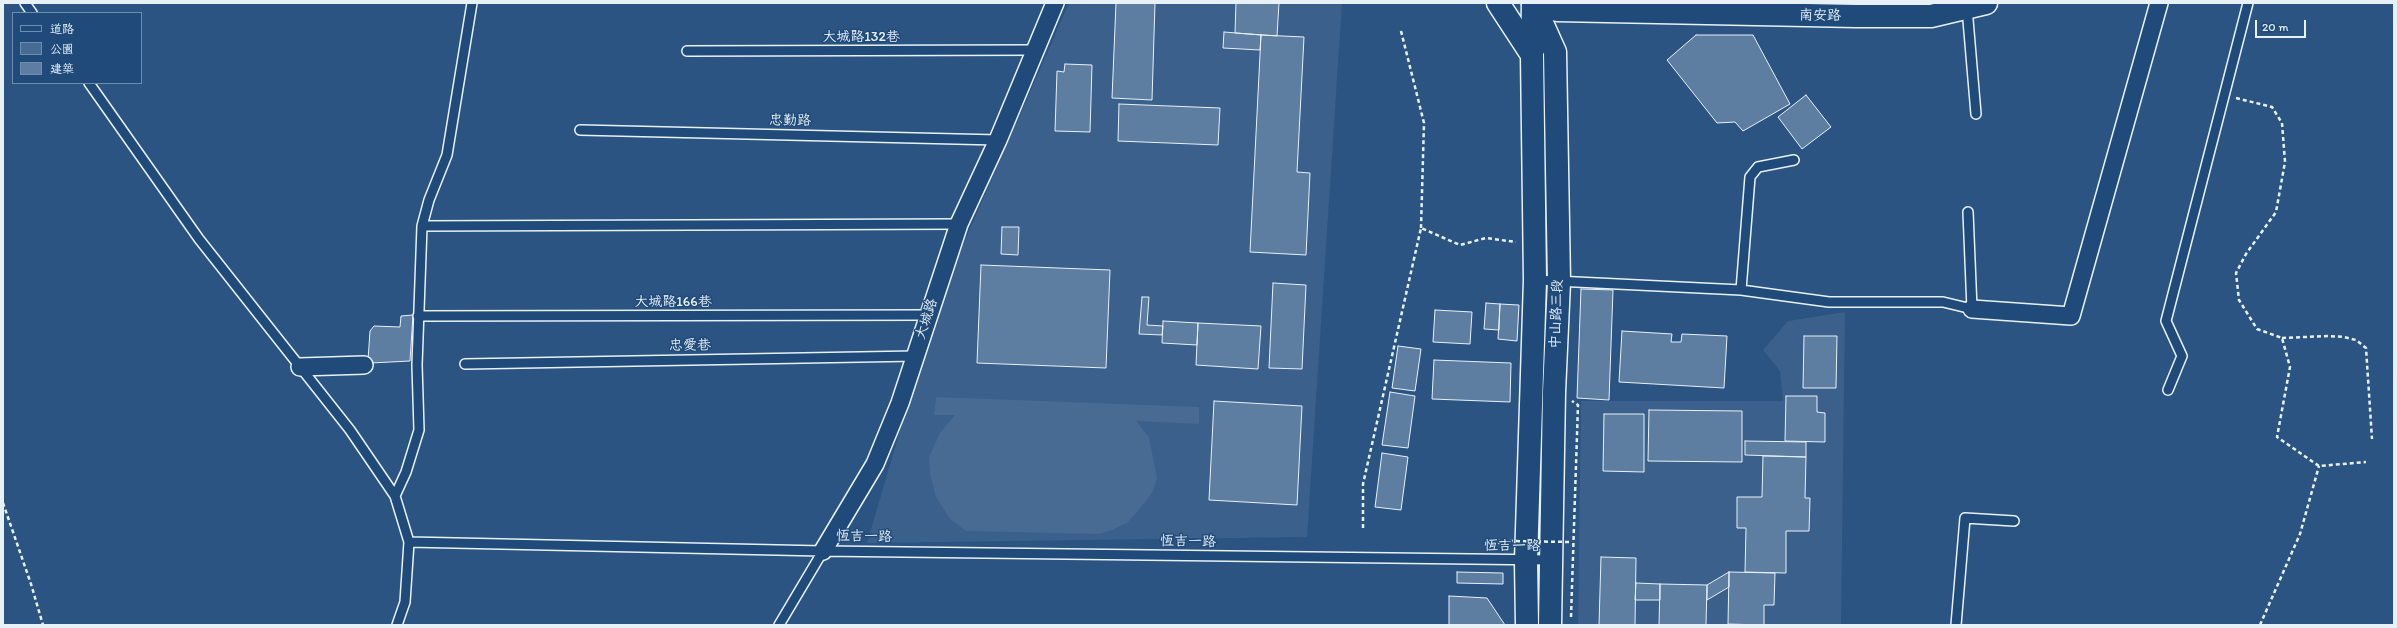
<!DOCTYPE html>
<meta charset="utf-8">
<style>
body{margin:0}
#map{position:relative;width:2397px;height:628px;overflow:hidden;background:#2b5482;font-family:Itim,"LXGW WenKai TC",sans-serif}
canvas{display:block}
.frame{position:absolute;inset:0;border:4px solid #e8f1f8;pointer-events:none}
.legend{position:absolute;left:12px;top:12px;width:130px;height:72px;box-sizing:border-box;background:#1f4a7a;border:1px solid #6f8dac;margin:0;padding:5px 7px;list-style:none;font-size:12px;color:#e8f1f8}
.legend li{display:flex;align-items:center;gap:8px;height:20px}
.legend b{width:20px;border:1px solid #6f8dac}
.scale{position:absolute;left:2255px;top:20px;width:51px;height:18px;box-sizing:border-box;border:2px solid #e8f1f8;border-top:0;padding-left:5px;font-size:12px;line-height:14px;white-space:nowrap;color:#e8f1f8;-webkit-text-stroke:3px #1f4a7a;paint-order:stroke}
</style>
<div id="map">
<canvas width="2397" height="628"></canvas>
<div class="frame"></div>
<ul class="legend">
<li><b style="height:5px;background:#1f4a7a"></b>道路</li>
<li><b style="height:11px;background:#476b93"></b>公園</li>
<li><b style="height:11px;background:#5d7da1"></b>建築</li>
</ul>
<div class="scale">20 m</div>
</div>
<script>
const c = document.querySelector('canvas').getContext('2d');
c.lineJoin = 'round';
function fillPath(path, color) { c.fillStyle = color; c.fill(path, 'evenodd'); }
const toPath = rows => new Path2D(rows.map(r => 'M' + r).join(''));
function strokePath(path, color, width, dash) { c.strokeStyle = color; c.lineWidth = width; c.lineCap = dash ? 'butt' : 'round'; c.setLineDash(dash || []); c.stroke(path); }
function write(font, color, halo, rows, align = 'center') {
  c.font = font + ' Itim,"LXGW WenKai TC",sans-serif'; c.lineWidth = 3; c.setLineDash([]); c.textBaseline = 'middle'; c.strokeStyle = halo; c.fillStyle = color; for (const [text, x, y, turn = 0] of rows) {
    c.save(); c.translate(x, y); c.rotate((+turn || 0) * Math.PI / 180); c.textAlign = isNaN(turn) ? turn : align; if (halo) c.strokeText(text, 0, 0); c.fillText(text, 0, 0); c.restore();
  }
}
const built = toPath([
 [1069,3,1342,3,1307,537,867,543,937,304],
 [1845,312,1841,625,1578,625,1581,401,1783,401,1780,371,1763,350,1788,321]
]);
const green = toPath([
 [936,397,1199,407,1199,424,1136,421,1149,437,1157,478,1152,493,1137,512,1127,523,1112,530,1099,534,966,531,950,519,936,497,930,474,929,457,940,433,955,415,934,415]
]);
const building = toPath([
 [1116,3,1155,3,1152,100,1112,98,1116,3],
 [1236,3,1279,3,1277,36,1235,33,1236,3],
 [1224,32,1261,35,1260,50,1223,48,1224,32],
 [1261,35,1304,37,1297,172,1310,173,1306,255,1250,252,1261,35],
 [1696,35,1753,35,1790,104,1743,131,1735,122,1717,123,1667,60,1696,35],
 [1065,64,1092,65,1090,132,1055,131,1057,71,1064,72,1065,64],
 [1806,95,1831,127,1802,149,1778,117,1806,95],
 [1119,104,1220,108,1218,145,1118,141,1119,104],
 [1002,227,1019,227,1018,255,1001,254,1002,227],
 [981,265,1110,270,1106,368,977,363,981,265],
 [1273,283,1306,285,1302,369,1269,368,1273,283],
 [1581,289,1613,290,1609,400,1577,398,1581,289],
 [1142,297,1149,297,1147,325,1163,326,1162,335,1139,334,1142,297],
 [1486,303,1500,304,1499,330,1484,329,1486,303],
 [1500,304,1519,305,1517,341,1498,339,1500,304],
 [1435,310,1472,312,1470,344,1433,342,1435,310],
 [413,315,410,361,371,363,368,360,370,331,374,326,400,327,401,316,413,315],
 [1163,321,1198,323,1197,345,1162,343,1163,321],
 [1198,323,1261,326,1258,369,1196,365,1198,323],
 [1622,331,1672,334,1671,342,1681,342,1682,334,1727,336,1724,388,1619,382,1622,331],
 [1804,336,1837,336,1836,388,1803,388,1804,336],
 [1398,346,1421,349,1415,391,1392,388,1398,346],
 [1434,360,1511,363,1510,402,1432,399,1434,360],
 [1390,392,1415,396,1408,448,1382,445,1390,392],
 [1786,396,1817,396,1817,412,1825,413,1825,442,1785,441,1786,396],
 [1214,401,1302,406,1297,505,1209,500,1214,401],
 [1649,410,1742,411,1742,462,1648,461,1649,410],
 [1604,414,1644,414,1644,472,1603,471,1604,414],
 [1745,441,1806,442,1806,457,1745,455,1745,441],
 [1382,453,1408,457,1401,510,1375,507,1382,453],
 [1763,456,1806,457,1805,498,1810,498,1809,531,1786,531,1786,573,1745,572,1746,528,1737,528,1737,497,1762,497,1763,456],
 [1601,557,1636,558,1635,625,1599,625,1601,557],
 [1457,572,1503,573,1503,584,1457,583,1457,572],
 [1729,572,1775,573,1774,605,1764,605,1764,625,1728,624,1729,572],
 [1729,572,1729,587,1707,600,1707,585,1729,572],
 [1636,583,1660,584,1660,600,1635,600,1636,583],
 [1660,584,1707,585,1706,625,1659,625,1660,584],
 [1449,596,1487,598,1505,625,1449,625,1449,596]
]);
const path = toPath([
 [1401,31,1424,123,1421,228],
 [2236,98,2272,107,2282,123,2285,162,2276,212,2246,254,2236,273,2239,300,2257,329,2282,338,2290,367,2277,437,2319,466,2366,462],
 [2282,338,2328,336,2344,337,2356,340,2366,348,2372,439],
 [3,503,31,584,43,625],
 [1363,528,1363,484,1421,228,1460,245,1486,238,1516,242],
 [1507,541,1499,541,1499,543,1509,543],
 [1571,617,1578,405,1572,401],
 [2260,625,2300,534,2319,466]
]);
const service = toPath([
 [25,3,32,13],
 [1967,8,1976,114],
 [687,51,1035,50],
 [89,83,199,239,350,430,395,496,409,542,405,602,397,625],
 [580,130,998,140],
 [422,226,959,224],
 [1535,280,1741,290,1829,302,1943,302,1972,309,1968,212],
 [1741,290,1750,177,1758,167,1794,160],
 [418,316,928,315],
 [465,364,916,356],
 [2168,390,2182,356,2166,321,2248,3],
 [395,496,406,472,419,430,417,365,422,226,429,200,447,155,472,3],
 [409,542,823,551,1552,560],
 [779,625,823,551],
 [1956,625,1965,518,2014,521]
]);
const minor = toPath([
 [1972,309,2071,316,2159,3],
 [300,367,364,365],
 [823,551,875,464,900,403,959,224,998,140,1055,3]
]);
const tertiary = toPath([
 [1533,3,1557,10,1856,16,1931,16,1986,3],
 [1532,55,1533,3]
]);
const primary = toPath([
 [1498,3,1532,55],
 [1533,3,1555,52,1559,282,1554,392,1550,625],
 [1527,625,1526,561,1535,280,1532,55]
]);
const pathBridge = toPath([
 [1509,541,1570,542]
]);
const streetNames = [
 ["南安路",1820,16,1],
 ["大城路132巷",861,37],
 ["忠勤路",790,121,1],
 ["大城路166巷",673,302],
 ["中山路三段",1557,314,-88],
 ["大城路",927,319,-72],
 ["忠愛巷",690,346,-1],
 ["恆吉一路",864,537,1],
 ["恆吉一路",1188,542,1],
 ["恆吉一路",1512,546]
];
fillPath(built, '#3a608b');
fillPath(green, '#476b93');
fillPath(building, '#5d7da1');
strokePath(building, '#e8f1f8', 1);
strokePath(service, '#e8f1f8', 12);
strokePath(minor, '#e8f1f8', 20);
strokePath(tertiary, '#e8f1f8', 25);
strokePath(primary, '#e8f1f8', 25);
strokePath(path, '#e8f1f8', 2.5, [4, 3]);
strokePath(service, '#1f4a7a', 9);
strokePath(minor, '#1f4a7a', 17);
strokePath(tertiary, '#1f4a7a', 22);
strokePath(primary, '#1f4a7a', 22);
strokePath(pathBridge, '#e8f1f8', 2.5, [4, 3]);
write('14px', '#e8f1f8', '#1f4a7a', streetNames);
</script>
